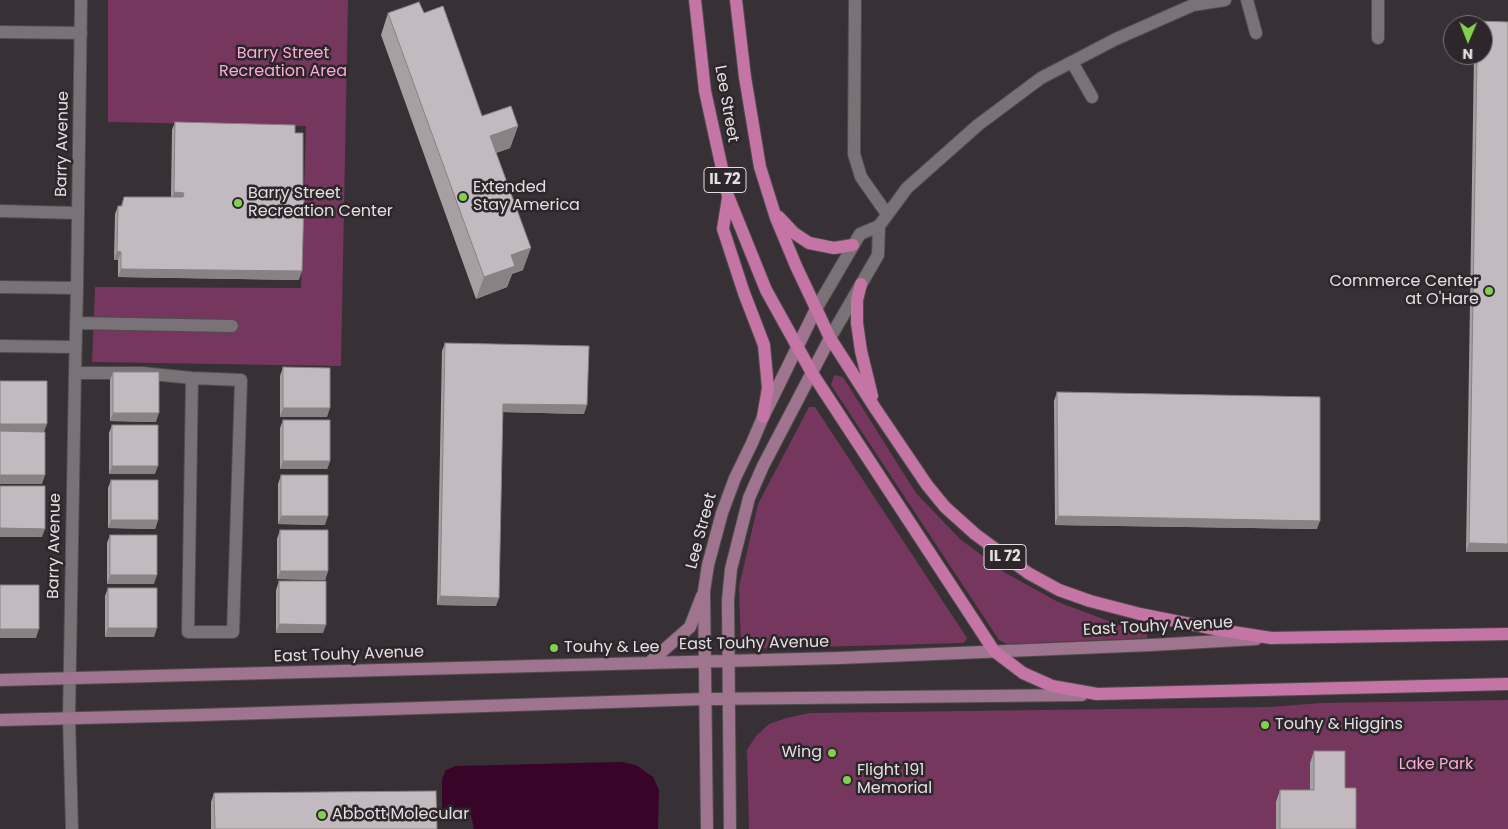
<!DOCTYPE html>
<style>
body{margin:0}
#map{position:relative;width:1508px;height:829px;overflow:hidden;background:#373034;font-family:Poppins,sans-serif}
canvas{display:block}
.north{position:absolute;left:1443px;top:15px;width:50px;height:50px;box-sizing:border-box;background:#2d262a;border:1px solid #767073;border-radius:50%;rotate:181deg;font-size:14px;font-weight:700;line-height:20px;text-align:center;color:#e3dfe1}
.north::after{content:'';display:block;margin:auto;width:18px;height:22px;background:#82d04f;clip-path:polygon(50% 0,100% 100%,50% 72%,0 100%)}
</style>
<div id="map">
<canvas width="1508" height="829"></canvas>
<div class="north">N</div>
</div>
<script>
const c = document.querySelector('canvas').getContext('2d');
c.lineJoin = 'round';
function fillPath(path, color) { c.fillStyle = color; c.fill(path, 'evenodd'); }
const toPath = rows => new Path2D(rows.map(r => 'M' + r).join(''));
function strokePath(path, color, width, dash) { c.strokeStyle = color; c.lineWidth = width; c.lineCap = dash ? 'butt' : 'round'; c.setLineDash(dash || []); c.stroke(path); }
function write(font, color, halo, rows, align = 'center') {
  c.font = font + ' Poppins,sans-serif'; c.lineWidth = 5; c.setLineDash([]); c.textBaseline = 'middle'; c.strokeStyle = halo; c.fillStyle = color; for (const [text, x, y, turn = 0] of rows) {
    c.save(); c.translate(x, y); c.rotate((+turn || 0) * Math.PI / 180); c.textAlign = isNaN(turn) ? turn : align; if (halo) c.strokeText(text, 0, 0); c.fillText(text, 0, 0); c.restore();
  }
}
const green = toPath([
 [108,0,348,0,341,366,92,362,95,287,301,288,306,126,108,122],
 [834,375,843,377,916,493,960,539,1004,572,1058,602,1106,620,1147,632,1147,638,1007,644,999,640,831,385],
 [809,407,815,407,967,638,964,643,741,649,739,587,758,504],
 [1508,700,1508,829,749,829,747,750,756,736,769,724,786,718,810,713,1271,707,1321,703]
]);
const water = toPath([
 [621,762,636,765,653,777,659,790,658,829,474,829,471,815,442,812,442,779,446,770,456,766]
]);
const lane = toPath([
 [855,0,854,154,861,177,887,214],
 [1247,0,1256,33],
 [0,32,81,33],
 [1378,38,1378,0],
 [1072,62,1092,97],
 [0,211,78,213],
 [0,287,77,288,75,373,142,373,192,378,241,380,233,632,188,632,192,378],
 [816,309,860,234,879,226,907,188,978,125,1041,78,1116,39,1193,5,1225,0],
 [76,323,232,326],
 [830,338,878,255,879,226],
 [0,346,75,347],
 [69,718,72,829]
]);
const street = toPath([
 [77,288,81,0],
 [69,718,75,373]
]);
const secondary = toPath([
 [650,662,690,627,702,596],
 [0,680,839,658,1151,645,1256,639],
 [0,720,200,715,705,699,1082,695],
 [707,829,704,591,708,565,722,513,735,478,752,443,763,417,816,309],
 [730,829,728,600,731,569,749,498,763,466,830,338]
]);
const primary = toPath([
 [695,0,705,91,728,196,766,290,812,373,994,651,1023,673,1052,686,1097,694,1508,684],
 [736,0,745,77,760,167,776,218,796,266,830,338,875,408,927,485,945,507,975,534,1028,573,1059,590,1090,601,1140,614,1220,630,1271,638,1508,634],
 [728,198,723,229,744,293,764,345,768,388,763,417],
 [779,217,794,233,809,243,834,248,853,245],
 [861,284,857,300,857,323,861,351,872,396]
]);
const wall = toPath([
 [388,13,424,13,482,116,518,126,510,148,496,153,523,270,512,274,507,287,476,299,381,35],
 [1477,21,1508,22,1508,552,1466,552,1474,55,1483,55,1483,25,1476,25],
 [175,122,295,133,300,198,298,200,299,280,118,277,118,260,114,260,115,214,118,206,121,206,124,197,171,197,172,130],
 [445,343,584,414,503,412,496,606,437,605,442,351],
 [283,367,327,417,280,417,280,376],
 [113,372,156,422,110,421,110,380],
 [1057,392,1317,529,1055,525,1054,401],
 [283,420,330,461,327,469,280,469,280,428],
 [112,425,155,474,109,474,109,433],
 [281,475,325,525,278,524,278,484],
 [111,480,158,520,155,529,108,528,108,488],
 [280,530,328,571,325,580,277,579,277,539],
 [110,535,154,584,107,584,107,543],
 [279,581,323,633,276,633,276,590],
 [108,588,154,637,105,637,105,596],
 [1314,751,1345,788,1356,829,1276,829,1276,802,1280,790,1310,790,1310,763],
 [214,793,437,829,211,829,211,802]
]);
const shadedWall = toPath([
 [518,126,510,148,482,158,490,136],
 [303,190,300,198,293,205,296,197],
 [174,192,184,193,181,201,171,201],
 [531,248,523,270,512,274,507,287,476,299,484,277,511,255],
 [117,251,121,252,118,260,114,260],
 [121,269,302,271,299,280,118,277],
 [503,404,587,405,584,414,500,412],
 [283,408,330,408,327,417,280,417],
 [113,413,159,413,156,422,110,421],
 [0,424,47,424,44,432,0,432],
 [283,461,330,461,327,469,280,469],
 [112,466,158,466,155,474,109,474],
 [0,475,45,475,42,484,0,484],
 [281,516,328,516,325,525,278,524],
 [1058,516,1320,521,1317,529,1055,525],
 [111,520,158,520,155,529,108,528],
 [0,528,45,529,42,537,0,537],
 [1469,543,1508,544,1508,552,1466,552],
 [280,571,328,571,325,580,277,579],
 [110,575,157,575,154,584,107,584],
 [440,596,499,598,496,606,437,605],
 [279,624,326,625,323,633,276,633],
 [108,628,157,628,154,637,105,637],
 [0,629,39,629,36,638,0,638]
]);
const building = toPath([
 [419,2,424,13,443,6,482,116,511,106,518,126,490,136,531,248,511,255,515,266,484,277,388,13,419,2],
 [1477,21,1508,22,1508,544,1469,543,1477,55,1483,55,1483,25,1477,25,1477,21],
 [175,122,295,125,295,133,303,133,303,190,296,197,296,200,304,200,302,271,121,269,121,252,117,251,118,206,122,206,124,197,183,197,184,193,174,192,175,122],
 [445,343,589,346,587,405,503,404,499,598,440,596,445,343],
 [283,367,330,368,330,408,283,408,283,367],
 [113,372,159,372,159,413,113,413,113,372],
 [0,381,47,381,47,424,0,424,0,381],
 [1057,392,1320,397,1320,521,1058,516,1057,392],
 [283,420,330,420,330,461,283,461,283,420],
 [112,425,158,425,158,466,112,466,112,425],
 [0,431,45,432,45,475,0,475,0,431],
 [281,475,328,475,328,516,281,516,281,475],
 [111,480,158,480,158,520,111,520,111,480],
 [0,486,45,486,45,529,0,528,0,486],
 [280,530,328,530,328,571,280,571,280,530],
 [110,535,157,535,157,575,110,575,110,535],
 [279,581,326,581,326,625,279,624,279,581],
 [0,585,39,585,39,629,0,629,0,585],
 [108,588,157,588,157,628,108,628,108,588],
 [1314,751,1345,751,1345,788,1356,788,1356,829,1280,829,1280,790,1314,790,1314,751],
 [436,791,437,829,215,829,214,793,436,791]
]);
const markers = [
 [463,197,5,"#82d04f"],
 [238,203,5,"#82d04f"],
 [1489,291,5,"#82d04f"],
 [554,648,5,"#82d04f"],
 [1265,725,5,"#82d04f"],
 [832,753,5,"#82d04f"],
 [847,780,5,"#82d04f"],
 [322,815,5,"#82d04f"]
];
const shields = [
 [725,180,42],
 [1005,557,42]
];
const shieldNames = [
 ["IL 72",725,180],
 ["IL 72",1005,557]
];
const parkNames = [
 ["Barry Street",283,54],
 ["Recreation Area",283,72],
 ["Lake Park",1436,765]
];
const streetNames = [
 ["Lee Street",726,104,80],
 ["Barry Avenue",63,144,-89],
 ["Lee Street",702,531,-75],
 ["Barry Avenue",55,546,-89],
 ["East Touhy Avenue",1158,627,-3],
 ["East Touhy Avenue",754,644,-1],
 ["East Touhy Avenue",349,655,-2]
];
const poiNames = [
 ["Extended",473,188],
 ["Stay America",473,206],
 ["Barry Street",248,194],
 ["Recreation Center",248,212],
 ["Commerce Center",1479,282,"right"],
 ["at O'Hare",1479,300,"right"],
 ["Touhy & Lee",564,648],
 ["Touhy & Higgins",1275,725],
 ["Wing",822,753,"right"],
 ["Flight 191",857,771],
 ["Memorial",857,789],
 ["Abbott Molecular",332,815]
];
fillPath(green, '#75375d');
fillPath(water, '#380427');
strokePath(lane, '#514c4e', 14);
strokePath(street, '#514c4e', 14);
strokePath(secondary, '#514c4e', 14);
strokePath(primary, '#514c4e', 14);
strokePath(lane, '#797276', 12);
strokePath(street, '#797276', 12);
strokePath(secondary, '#9f748e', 12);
strokePath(primary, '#c575a5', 12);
fillPath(wall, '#a7a0a3');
fillPath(shadedWall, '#888285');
fillPath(building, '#c2babe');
strokePath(building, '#888285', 1);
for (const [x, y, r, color] of markers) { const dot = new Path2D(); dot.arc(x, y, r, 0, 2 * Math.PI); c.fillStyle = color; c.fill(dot); strokePath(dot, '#2d262a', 2); }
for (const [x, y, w] of shields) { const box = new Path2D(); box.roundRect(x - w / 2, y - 12.5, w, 25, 4); c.fillStyle = '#2d262a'; c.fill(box); strokePath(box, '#e3dfe1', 1); }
write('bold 15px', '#e3dfe1', null, shieldNames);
write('16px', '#fca8d8', '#2d262a', parkNames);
write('16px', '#e3dfe1', '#2d262a', streetNames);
write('16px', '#e3dfe1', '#2d262a', poiNames, 'left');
</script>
